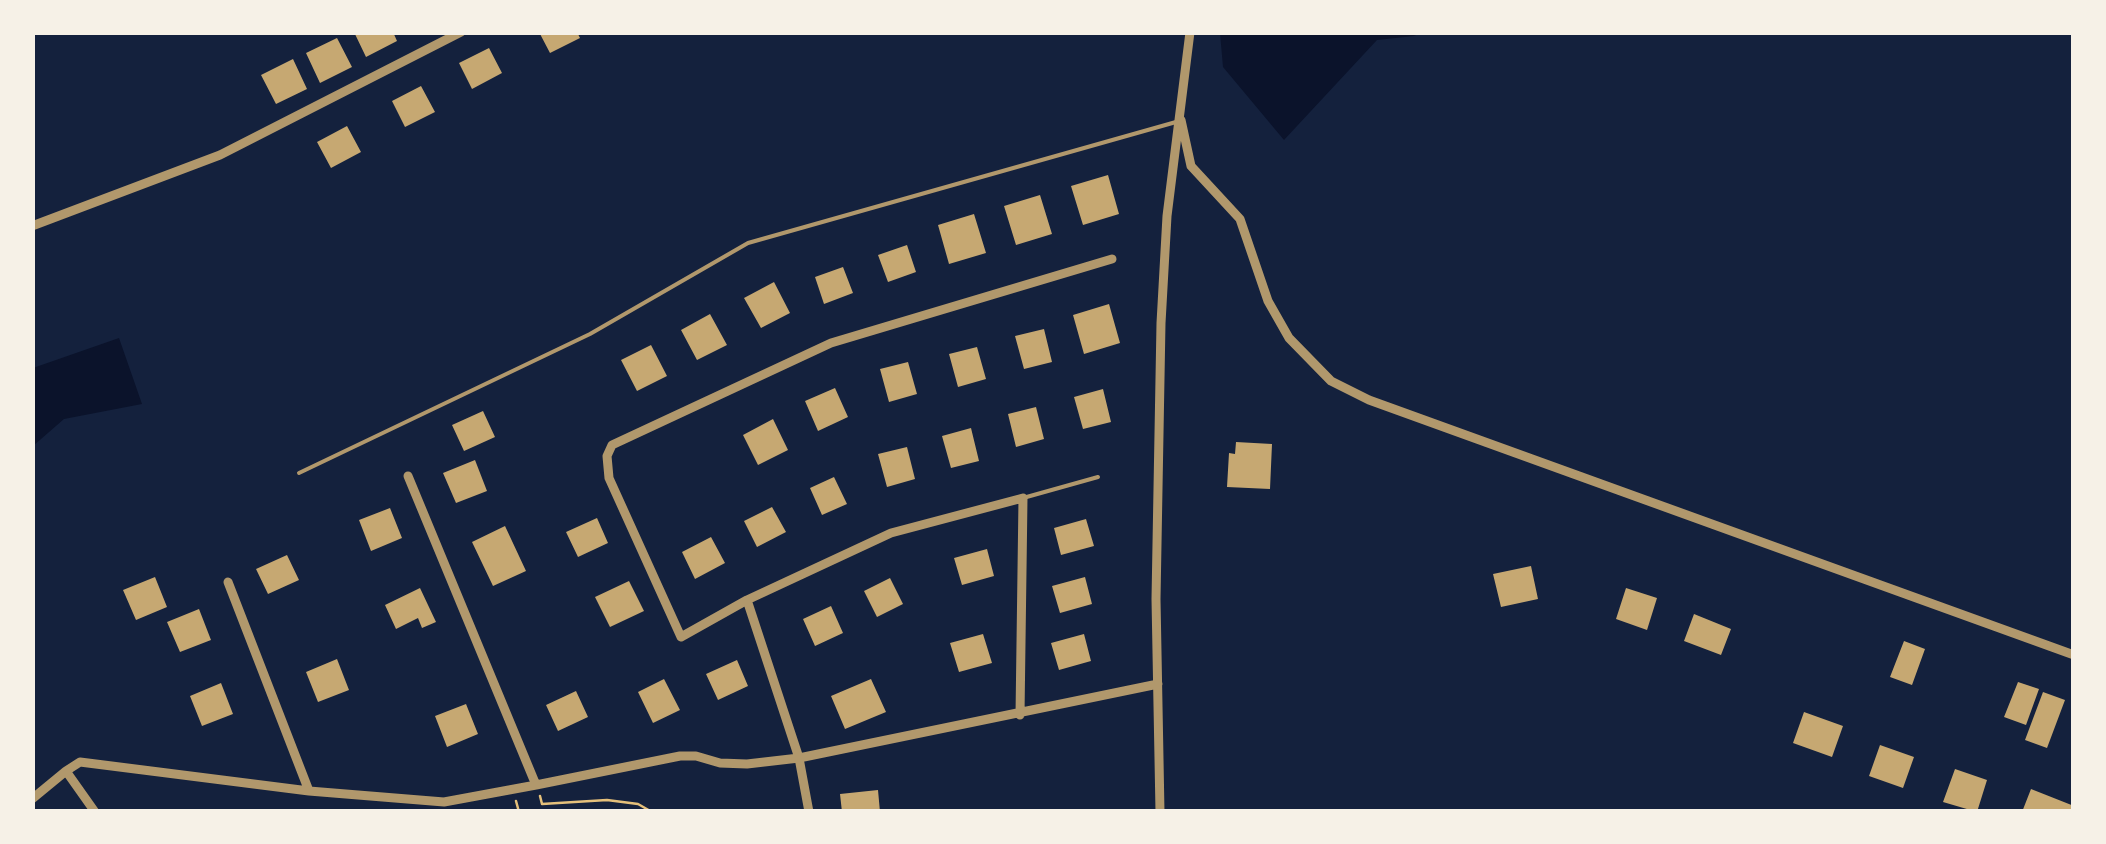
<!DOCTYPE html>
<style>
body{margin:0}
#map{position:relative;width:2106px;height:844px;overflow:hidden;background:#14213d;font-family:"DejaVu Sans",sans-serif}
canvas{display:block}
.frame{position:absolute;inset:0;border:35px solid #f6f1e7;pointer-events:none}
</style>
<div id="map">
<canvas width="2106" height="844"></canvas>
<div class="frame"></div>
</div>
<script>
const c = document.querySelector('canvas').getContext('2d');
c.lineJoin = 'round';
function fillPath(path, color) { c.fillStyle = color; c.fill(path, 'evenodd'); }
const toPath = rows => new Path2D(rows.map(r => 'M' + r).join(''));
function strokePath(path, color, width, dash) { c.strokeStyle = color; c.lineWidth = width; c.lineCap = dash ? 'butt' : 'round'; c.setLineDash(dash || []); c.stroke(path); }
const water = toPath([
 [1220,33,1220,32,1420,33,1414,36,1377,40,1284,140,1223,67],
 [119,338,142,404,64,419,33,446,33,368]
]);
const building = toPath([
 [354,32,393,32,397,41,366,57],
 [539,32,577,32,580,38,550,53],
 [337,38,352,67,320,83,306,53],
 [489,48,502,73,472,89,459,63],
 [293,59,307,89,276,104,261,75],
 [421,86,435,112,405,127,392,101],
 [347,126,361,152,331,168,317,142],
 [1108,175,1119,214,1083,225,1071,186],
 [1040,195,1052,234,1016,245,1004,206],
 [974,214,986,253,949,264,938,225],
 [907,245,916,272,888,282,878,255],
 [843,267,853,293,824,304,815,277],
 [774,282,790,313,761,328,744,298],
 [1109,304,1120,343,1084,354,1073,315],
 [710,314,727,345,697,360,681,330],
 [1044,329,1052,362,1024,369,1015,336],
 [651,345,667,376,637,391,621,360],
 [977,347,986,379,958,387,949,354],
 [908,362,917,394,889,402,880,369],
 [835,388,848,417,818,431,805,401],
 [1103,389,1111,422,1083,429,1074,397],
 [1036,407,1044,439,1016,447,1008,414],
 [483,411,495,437,464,451,452,425],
 [773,419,788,450,758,465,743,435],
 [971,428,979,461,951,468,942,436],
 [1236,442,1272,444,1270,489,1227,487,1229,453,1235,454],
 [907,447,915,479,887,487,878,454],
 [475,460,487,491,456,503,443,473],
 [834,477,847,504,822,515,810,488],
 [772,507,786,532,757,547,744,521],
 [390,508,402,538,371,551,359,520],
 [597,518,608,543,578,557,566,532],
 [1086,519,1094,546,1061,555,1054,528],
 [505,526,526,571,493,586,472,542],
 [711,537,725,563,695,579,682,552],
 [987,549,994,576,962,585,954,558],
 [287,555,299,580,268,594,256,569],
 [1531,566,1538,599,1501,607,1493,574],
 [155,577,167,607,136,620,123,590],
 [1085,577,1092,604,1060,613,1052,586],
 [890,578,903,604,877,617,864,591],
 [629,581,644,611,610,627,595,597],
 [420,588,436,622,422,628,418,618,396,629,385,605],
 [1626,588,1657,598,1647,630,1616,619],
 [831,606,843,633,815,646,803,619],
 [199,609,211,640,180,652,167,622],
 [1694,614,1731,629,1721,655,1684,641],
 [983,634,992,663,959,672,950,643],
 [1084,634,1091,661,1059,670,1051,643],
 [1904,641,1925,649,1912,685,1890,677],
 [337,659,349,690,318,702,306,672],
 [737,660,748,686,718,700,706,674],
 [664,679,680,710,653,723,638,692],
 [871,679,886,712,845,729,831,696],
 [2018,682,2039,689,2026,725,2004,717],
 [221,683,233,714,202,726,190,696],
 [576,691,588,717,558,731,546,705],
 [2043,692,2065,700,2047,748,2025,740],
 [466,704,478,734,447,747,435,716],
 [1804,712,1843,726,1832,757,1793,743],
 [1880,745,1914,757,1903,788,1869,776],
 [1955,769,1987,780,1977,812,1943,802],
 [2031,789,2074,806,2074,812,2022,812],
 [878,790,880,812,842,812,840,794]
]);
const path = toPath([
 [540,796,542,804,607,800,638,804,652,812],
 [516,801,519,812]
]);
const service = toPath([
 [299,473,590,334,748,243,1176,122],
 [1023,498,1098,477]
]);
const minor = toPath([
 [1181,120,1191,166,1240,219,1268,301,1289,338,1331,381,1369,400,2074,655],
 [32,226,220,155,461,32],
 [228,582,309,791],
 [747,600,799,758,809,812],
 [1020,715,1023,498,891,533,747,600,681,637,609,478,607,456,612,445,831,343,1112,259],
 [66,771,80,762,309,791,444,802,536,785,408,476],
 [536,785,680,756,696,756,720,763,747,764,799,758,1158,684],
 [32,799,66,771,95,812],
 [1160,812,1156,599,1161,323,1167,216,1190,32]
]);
fillPath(water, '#0b132b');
fillPath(building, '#c6a872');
strokePath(path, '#e5c07b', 2.5);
strokePath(service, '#b1986c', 4);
strokePath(minor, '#b1986c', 9);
</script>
